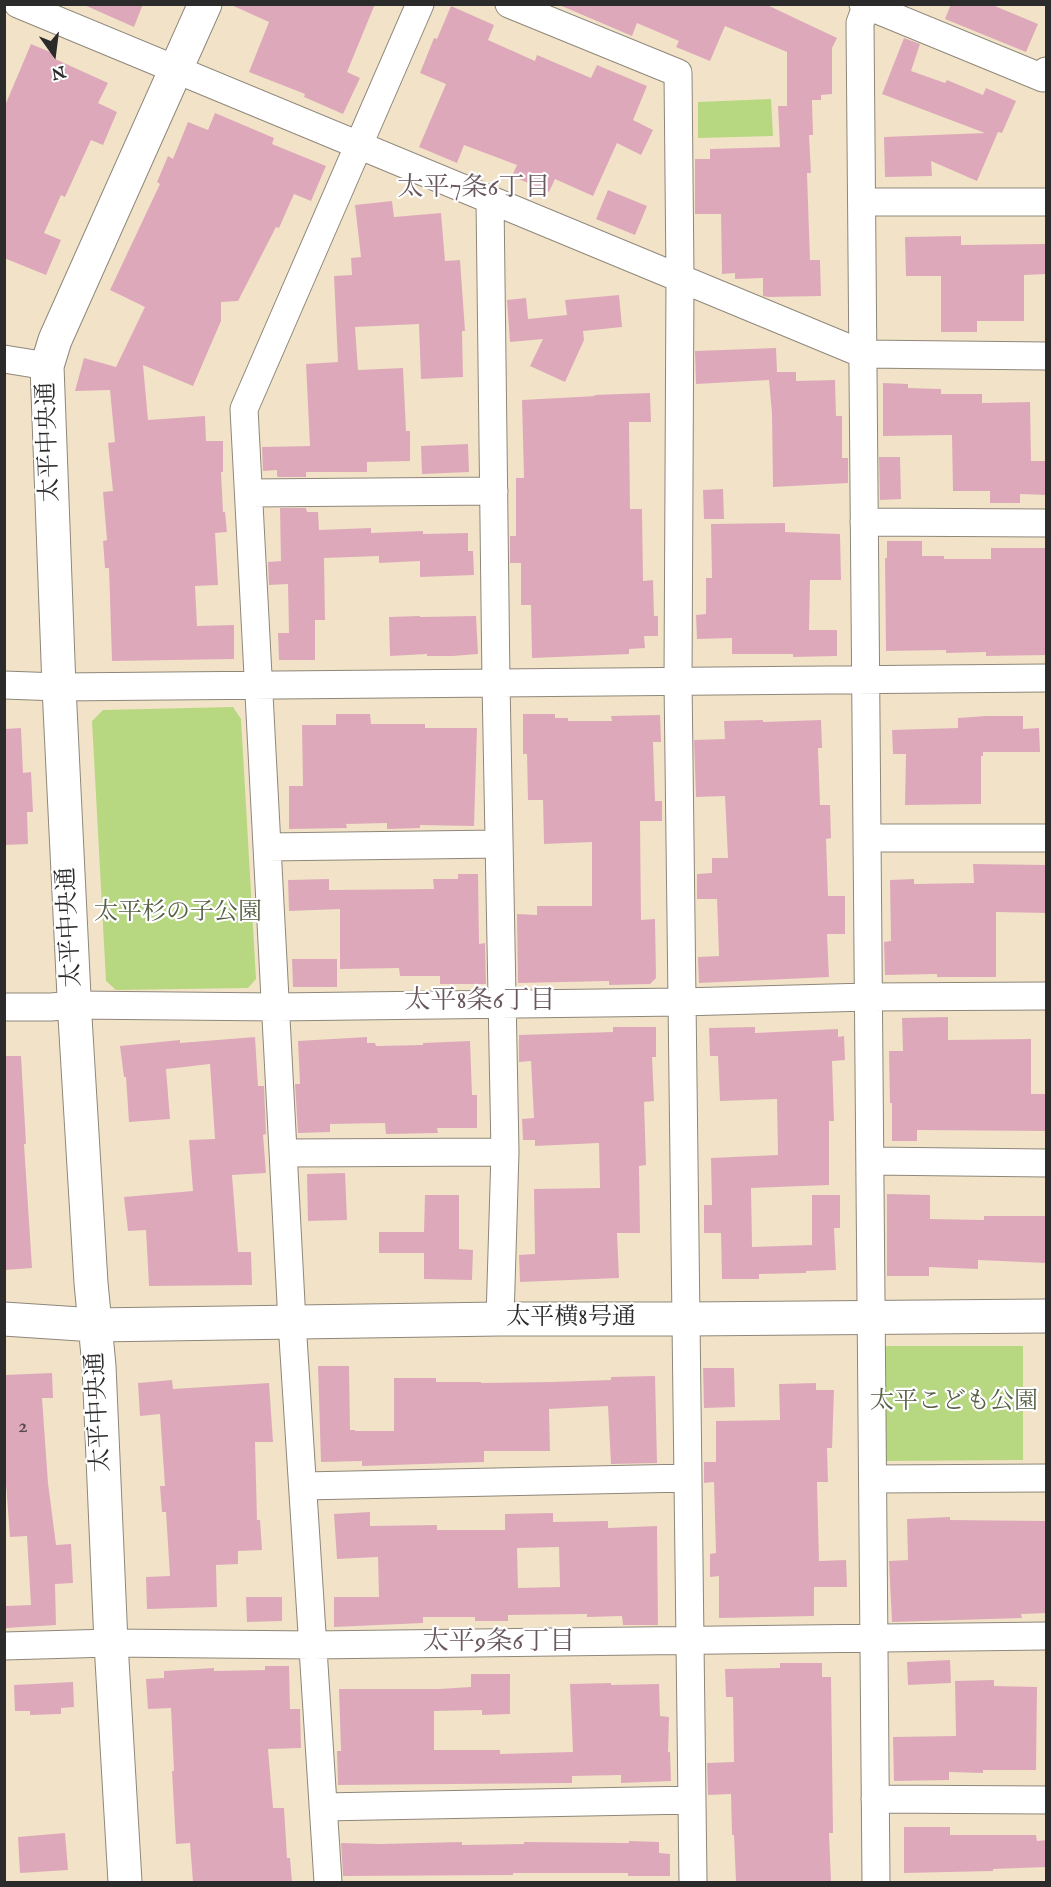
<!DOCTYPE html>
<meta charset="utf-8">
<style>
body{margin:0}
#map{position:relative;width:1051px;height:1887px;overflow:hidden;background:#f2e3c8;font-family:"IM FELL English",serif}
canvas{display:block}
.frame{position:absolute;inset:0;border:6px solid #2b2b2b;pointer-events:none}
.north{position:absolute;left:24px;top:24px;width:60px;height:60px;-webkit-text-stroke:4px #fff;paint-order:stroke;rotate:166deg;font-size:16px;font-weight:700;line-height:24px;text-align:center;color:#2b2b2b}
.north::after{content:'';display:block;margin:auto;width:21px;height:27px;background:#2b2b2b;clip-path:polygon(50% 0,100% 100%,50% 72%,0 100%)}
</style>
<div id="map">
<canvas width="1051" height="1887"></canvas>
<div class="frame"></div>
<div class="north">N</div>
</div>
<script>
const c = document.querySelector('canvas').getContext('2d');
c.lineJoin = 'round';
function fillPath(path, color) { c.fillStyle = color; c.fill(path, 'evenodd'); }
const toPath = rows => new Path2D(rows.map(r => 'M' + r).join(''));
function strokePath(path, color, width, dash) { c.strokeStyle = color; c.lineWidth = width; c.lineCap = dash ? 'butt' : 'round'; c.setLineDash(dash || []); c.stroke(path); }
function write(font, color, halo, rows, align = 'center') {
  c.font = font + ' "IM FELL English","Noto Serif JP",serif'; c.lineWidth = 4.5; c.setLineDash([]); c.textBaseline = 'middle'; c.strokeStyle = halo; c.fillStyle = color; for (const [text, x, y, turn = 0] of rows) {
    c.save(); c.translate(x, y); c.rotate((+turn || 0) * Math.PI / 180); c.textAlign = isNaN(turn) ? turn : align; if (halo) c.strokeText(text, 0, 0); c.fillText(text, 0, 0); c.restore();
  }
}
const green = toPath([
 [771,99,773,136,698,138,698,102],
 [233,707,241,719,256,979,248,988,116,990,106,981,92,721,103,710],
 [885,1346,1023,1346,1023,1460,885,1461]
]);
const building = toPath([
 [82,4,143,4,134,27],
 [229,4,375,4,347,72,360,78,343,114,304,97,305,94,249,72,269,22],
 [557,4,765,4,837,38,832,48,832,94,821,95,821,100,812,100,813,135,809,135,811,173,807,173,810,260,820,260,821,296,768,297,763,296,763,278,735,279,735,273,722,274,721,214,695,214,695,159,710,159,710,149,780,147,778,106,787,106,787,52,725,26,710,61,676,47,679,41,637,23,632,36],
 [951,4,990,4,1038,24,1026,52,945,19],
 [451,6,494,25,488,40,535,61,537,55,591,78,597,65,647,86,633,120,653,130,641,155,617,143,593,196,555,179,549,192,512,176,517,165,464,145,457,163,419,147,446,84,420,73,434,38,437,39],
 [904,38,920,44,911,71,945,83,947,80,983,95,986,88,1016,101,1002,133,998,132,977,181,931,161,932,176,885,177,884,137,985,133,882,94],
 [31,44,55,54,53,58,108,83,98,103,117,112,103,145,91,140,65,197,61,195,44,233,61,240,46,275,4,258,4,108],
 [215,113,274,138,272,144,326,166,311,201,294,194,279,228,276,227,238,301,221,302,221,321,193,386,143,365,148,420,205,416,206,441,223,441,223,472,221,472,223,512,225,512,227,532,215,533,218,585,195,586,197,626,234,625,234,659,112,661,109,568,105,568,103,541,107,540,103,492,113,491,108,443,115,442,110,390,75,391,84,358,116,367,145,307,110,290,160,184,157,182,168,156,173,159,188,122,208,130],
 [608,190,647,206,635,235,596,219],
 [392,201,394,217,441,213,445,261,460,260,465,331,462,331,463,377,421,379,419,324,355,327,358,370,403,368,406,431,410,431,410,461,367,462,367,472,306,472,306,477,279,477,277,476,277,470,263,471,262,447,310,446,306,364,338,362,334,276,352,275,351,258,361,257,355,205],
 [961,236,961,245,1047,244,1047,274,1024,275,1024,321,977,321,977,332,941,332,941,276,906,276,905,237],
 [619,295,622,327,583,331,584,340,565,382,530,366,543,339,510,342,507,300,526,298,528,319,567,315,565,300],
 [776,348,777,372,796,372,796,381,835,380,836,416,842,416,842,458,848,458,848,483,773,487,772,413,769,380,696,384,695,351],
 [883,383,908,384,908,388,941,389,941,394,982,394,982,403,1030,402,1031,461,1047,461,1047,495,1020,494,1020,503,990,503,990,491,953,491,952,435,883,436],
 [650,393,651,422,629,422,630,509,642,509,643,581,653,580,654,616,658,616,658,636,644,636,645,648,629,649,629,654,532,658,531,605,521,605,521,563,510,563,510,536,516,536,516,478,524,478,522,400,596,396,593,395],
 [468,444,469,472,422,474,421,446],
 [879,457,900,457,901,499,880,500],
 [723,489,724,519,704,519,703,490],
 [280,508,306,508,307,512,318,512,319,530,371,528,371,533,423,531,423,534,468,533,468,551,473,551,474,575,420,577,420,561,379,563,379,556,324,558,325,620,315,620,315,660,279,660,278,633,289,633,288,584,269,585,268,562,281,561],
 [785,523,785,532,840,534,841,580,810,580,809,630,837,630,837,656,793,657,793,654,732,654,732,638,697,639,696,615,706,614,706,578,712,578,711,524],
 [887,541,922,541,922,556,944,556,944,559,991,559,991,548,1047,548,1047,655,986,656,986,652,946,653,946,650,886,651,885,558,887,558],
 [420,616,420,617,476,616,478,654,453,656,427,656,427,654,390,656,389,617],
 [336,714,370,714,371,724,425,724,425,728,477,728,474,826,420,825,420,828,387,829,387,823,346,824,347,828,289,829,289,786,303,786,302,725,336,725],
 [523,714,555,714,555,718,568,718,568,721,612,721,611,716,660,715,661,742,653,742,655,801,662,801,662,821,640,821,641,920,655,919,656,978,650,984,609,985,609,981,518,983,517,914,537,915,537,906,592,906,592,842,544,844,543,800,528,800,527,754,523,754],
 [986,716,1023,716,1023,729,1039,728,1040,752,983,752,983,756,981,756,981,804,905,805,906,754,893,754,892,730,958,728,958,718],
 [763,720,763,722,821,720,822,748,818,748,820,805,830,805,831,838,826,839,828,896,845,896,845,934,827,934,829,977,699,983,698,957,719,956,717,899,697,899,697,874,712,873,712,858,728,858,725,796,696,797,694,740,725,739,724,721],
 [21,728,23,773,31,772,33,812,27,812,28,844,4,845,4,729],
 [973,864,1047,865,1047,913,996,912,996,977,937,977,937,974,885,975,884,942,891,941,890,880,914,879,914,884,974,883],
 [458,874,478,874,479,944,485,943,486,984,440,984,440,976,400,976,399,968,340,969,340,909,289,911,288,880,329,879,329,890,434,889,433,879,458,879],
 [292,959,337,959,337,987,293,987],
 [948,1017,948,1040,1031,1039,1031,1094,1047,1094,1047,1131,917,1130,917,1141,892,1141,892,1103,890,1103,889,1051,903,1051,902,1018],
 [613,1027,656,1027,656,1057,652,1057,654,1101,644,1102,646,1165,639,1166,640,1233,617,1233,619,1278,520,1282,519,1255,535,1254,534,1189,600,1188,599,1143,535,1146,535,1140,523,1140,522,1119,534,1118,531,1061,519,1062,519,1035,613,1032],
 [755,1027,755,1033,838,1029,838,1037,844,1036,845,1060,832,1061,834,1121,829,1121,829,1185,751,1188,752,1247,812,1245,812,1195,840,1195,840,1228,834,1228,836,1270,806,1271,806,1273,759,1274,759,1279,722,1279,721,1233,704,1233,704,1205,712,1205,711,1158,778,1155,777,1099,720,1101,718,1056,710,1056,709,1028],
 [255,1037,258,1086,264,1086,266,1134,263,1135,266,1173,232,1175,238,1252,251,1252,252,1285,149,1286,146,1230,128,1231,124,1197,193,1191,189,1140,215,1139,210,1064,166,1069,170,1119,129,1122,126,1077,124,1077,120,1046,180,1040,180,1043],
 [367,1037,367,1043,375,1043,376,1046,423,1045,423,1043,470,1041,472,1095,477,1095,477,1128,437,1128,438,1133,386,1134,385,1123,330,1124,330,1132,298,1133,295,1084,300,1084,298,1041],
 [4,1056,21,1056,26,1144,24,1144,32,1268,4,1270],
 [345,1173,347,1220,308,1221,307,1174],
 [887,1194,930,1195,930,1219,984,1220,984,1216,1047,1216,1047,1263,978,1260,978,1269,929,1267,929,1276,887,1276],
 [425,1195,459,1195,459,1249,473,1250,472,1280,424,1279,424,1253,379,1253,379,1232,424,1232],
 [318,1366,349,1366,350,1430,355,1430,355,1431,394,1431,394,1378,436,1378,436,1382,481,1382,481,1383,552,1382,611,1380,611,1377,655,1376,657,1463,611,1464,608,1406,549,1409,550,1451,484,1451,484,1462,362,1466,362,1461,321,1462],
 [703,1368,734,1368,735,1407,704,1408],
 [52,1373,53,1398,42,1398,48,1483,56,1545,71,1544,73,1583,55,1584,56,1625,6,1628,5,1606,31,1605,27,1536,10,1537,6,1483,4,1483,4,1375],
 [172,1380,173,1389,269,1383,273,1442,255,1442,257,1520,260,1520,262,1550,238,1551,238,1564,216,1565,217,1607,147,1609,146,1577,170,1576,166,1512,162,1512,160,1486,165,1486,160,1414,140,1416,138,1383],
 [816,1383,816,1390,834,1390,832,1448,827,1448,828,1482,817,1482,819,1561,846,1560,847,1587,814,1587,814,1616,719,1618,719,1576,710,1577,710,1554,716,1553,714,1482,704,1483,704,1462,716,1462,716,1421,780,1420,779,1384],
 [370,1512,370,1526,437,1525,437,1530,505,1530,505,1514,553,1513,553,1522,608,1521,608,1528,657,1526,658,1625,623,1625,622,1616,587,1617,587,1614,508,1615,508,1621,475,1621,475,1617,423,1617,423,1623,334,1627,334,1597,379,1597,378,1557,337,1559,334,1514],
 [559,1547,560,1587,518,1588,517,1548],
 [950,1517,950,1520,1047,1521,1047,1613,1021,1614,1022,1618,892,1622,889,1561,908,1560,907,1519],
 [246,1597,282,1597,282,1621,247,1622],
 [950,1660,951,1683,908,1685,907,1662],
 [780,1663,822,1663,822,1677,831,1677,833,1833,829,1833,831,1881,736,1882,734,1835,732,1835,731,1794,708,1795,707,1763,734,1762,733,1697,726,1697,725,1669,780,1668],
 [265,1666,289,1666,290,1709,300,1709,301,1748,268,1749,273,1808,284,1808,287,1858,290,1858,292,1882,193,1882,190,1843,176,1844,172,1771,174,1771,171,1708,148,1709,146,1679,164,1678,164,1671,214,1668,214,1671,265,1670],
 [471,1674,510,1674,510,1714,482,1715,482,1710,434,1711,434,1750,500,1750,500,1754,573,1752,570,1684,611,1683,611,1685,659,1684,660,1716,669,1717,668,1752,670,1752,671,1781,621,1783,621,1775,572,1776,572,1783,338,1785,337,1751,341,1751,339,1689,439,1689,471,1687],
 [994,1680,994,1686,1037,1687,1036,1770,983,1770,983,1773,949,1772,949,1780,894,1781,893,1737,956,1736,955,1681],
 [73,1682,74,1707,61,1708,61,1714,30,1715,30,1711,15,1711,14,1685],
 [904,1827,950,1827,950,1835,1036,1835,1037,1841,1047,1840,1047,1867,993,1869,993,1871,904,1873],
 [65,1833,68,1870,20,1873,18,1837],
 [629,1841,659,1842,659,1853,670,1854,670,1876,628,1876,628,1873,513,1873,513,1875,343,1876,341,1843,380,1844,462,1842,462,1845,524,1844,524,1842,629,1843]
]);
const street = toPath([
 [18,4,863,354,1046,356],
 [509,4,678,73,680,278,678,680,693,1882],
 [863,4,1043,78,1046,71],
 [867,4,860,23,876,1882],
 [490,200,496,682,505,1152,500,1319],
 [862,202,1046,202],
 [4,359,47,366],
 [249,493,494,491],
 [864,522,1046,523],
 [4,685,59,687,1046,678],
 [867,838,1046,838],
 [267,847,499,844],
 [4,1007,51,1007,75,1005,276,1007,681,1002,868,997,1046,996],
 [283,1153,505,1152],
 [870,1161,1046,1163],
 [873,1479,1046,1478],
 [303,1486,688,1478],
 [4,1646,111,1643,312,1645,1046,1636],
 [875,1799,1046,1800],
 [323,1807,692,1800],
 [328,1882,292,1322,244,409,420,4]
]);
const secondary = toPath([
 [4,1319,95,1325,500,1319,687,1319,1046,1316],
 [125,1882,111,1643,99,1366,91,1283,75,1017,59,687,47,366,55,340,205,4]
]);
const numberNames = [
 ["2",23,1428]
];
const streetNames = [
 ["太平中央通",50,442,-92],
 ["太平中央通",71,927,-93],
 ["太平横8号通",571,1319],
 ["太平中央通",100,1412,-93]
];
const parkNames = [
 ["太平杉の子公園",178,914],
 ["太平こども公園",954,1403]
];
const neighbourhoodNames = [
 ["太平7条6丁目",474,190],
 ["太平8条6丁目",480,1003],
 ["太平9条6丁目",499,1644]
];
fillPath(green, '#b7d880');
fillPath(building, '#dda9ba');
strokePath(street, '#8e877a', 29);
strokePath(secondary, '#8e877a', 35);
strokePath(street, '#fff', 27);
strokePath(secondary, '#fff', 33);
write('21px', '#584a4f', null, numberNames);
write('24px', '#2b2b2b', '#fff', streetNames);
write('24px', '#555f44', '#fff', parkNames);
write('26px', '#69575d', '#fff', neighbourhoodNames);
</script>
